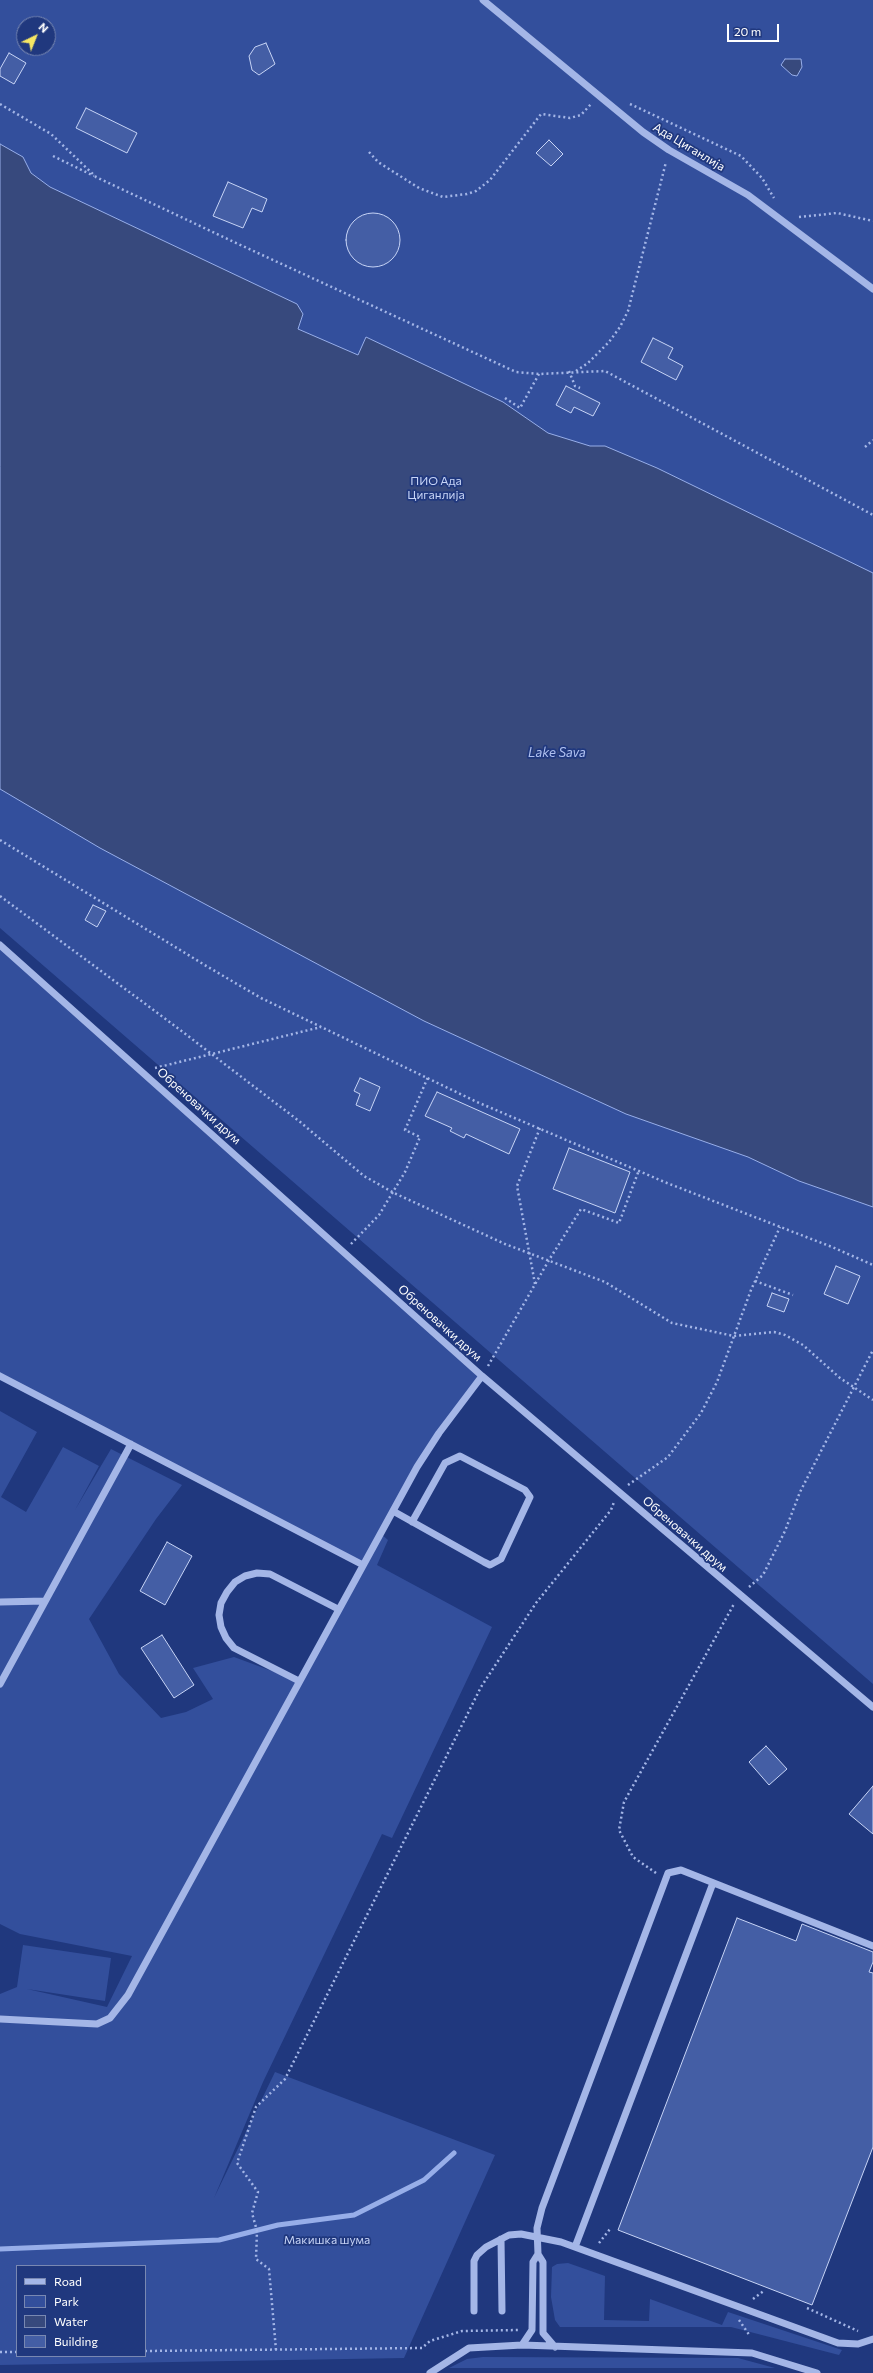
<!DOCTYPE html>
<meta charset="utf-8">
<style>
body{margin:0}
#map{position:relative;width:873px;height:2373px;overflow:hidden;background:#20387e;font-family:Commissioner,sans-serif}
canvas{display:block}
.legend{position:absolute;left:16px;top:2265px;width:130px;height:92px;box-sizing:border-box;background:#20387e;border:1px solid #7988b2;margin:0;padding:5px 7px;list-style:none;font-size:12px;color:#fff}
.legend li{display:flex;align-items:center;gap:8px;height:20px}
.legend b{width:20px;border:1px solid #7988b2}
.north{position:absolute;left:16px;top:16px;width:40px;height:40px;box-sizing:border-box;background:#20387e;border:1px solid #7988b2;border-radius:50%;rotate:43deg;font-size:11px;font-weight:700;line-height:16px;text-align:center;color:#fff}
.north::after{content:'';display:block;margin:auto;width:14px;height:18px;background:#f5e664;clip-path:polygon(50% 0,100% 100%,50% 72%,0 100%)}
.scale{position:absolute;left:727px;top:24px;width:52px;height:18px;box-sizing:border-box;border:2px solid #fff;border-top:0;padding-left:5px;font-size:12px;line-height:14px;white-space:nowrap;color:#fff;-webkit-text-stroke:3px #20387e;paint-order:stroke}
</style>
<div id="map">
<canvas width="873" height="2373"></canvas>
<ul class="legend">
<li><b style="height:5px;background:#a4b6e7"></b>Road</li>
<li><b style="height:11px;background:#334f9c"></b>Park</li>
<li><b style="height:11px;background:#37497d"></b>Water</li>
<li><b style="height:11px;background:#445ea5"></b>Building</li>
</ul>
<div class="north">N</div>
<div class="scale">20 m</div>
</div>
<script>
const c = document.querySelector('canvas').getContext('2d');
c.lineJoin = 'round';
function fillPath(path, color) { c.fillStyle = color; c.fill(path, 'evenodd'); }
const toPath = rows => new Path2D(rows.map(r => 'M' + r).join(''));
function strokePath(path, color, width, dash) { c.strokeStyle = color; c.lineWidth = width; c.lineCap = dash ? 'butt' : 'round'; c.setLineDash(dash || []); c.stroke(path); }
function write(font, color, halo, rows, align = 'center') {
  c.font = font + ' Commissioner,sans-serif'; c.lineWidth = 3.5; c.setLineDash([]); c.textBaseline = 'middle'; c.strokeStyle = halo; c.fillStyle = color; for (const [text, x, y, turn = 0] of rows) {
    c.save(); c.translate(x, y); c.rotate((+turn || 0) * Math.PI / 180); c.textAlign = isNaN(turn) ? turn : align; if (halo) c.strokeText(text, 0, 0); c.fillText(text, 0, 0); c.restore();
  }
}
const green = toPath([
 [0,0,873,0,873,1684,0,928],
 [24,24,48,24,48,48,24,48],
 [0,945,482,1376,439,1433,381,1534,388,1540,377,1565,492,1627,392,1838,382,1834,263,2082,214,2198,275,2072,495,2155,404,2358,0,2365,0,1994,17,1987,23,1945,111,1958,105,2001,27,1989,107,2007,132,1956,20,1934,0,1924,0,1411,37,1432,1,1497,26,1512,63,1447,99,1466,75,1510,111,1449,182,1485,156,1519,89,1619,119,1674,161,1718,186,1712,213,1699,193,1668,234,1657,299,1681,363,1566,0,1376],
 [17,2266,145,2266,145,2356,17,2356],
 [568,2263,605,2276,604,2320,649,2321,650,2299,722,2325,728,2312,842,2350,839,2355,731,2327,560,2327,555,2320,551,2297,552,2267,557,2264],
 [483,2357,738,2358,775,2368,449,2368,467,2359]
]);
const water = toPath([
 [785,59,801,59,802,67,797,76,792,75,781,65,785,59],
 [0,144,23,157,31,173,50,187,297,304,303,314,298,329,358,355,366,337,503,402,548,433,590,446,605,446,657,468,873,573,873,1207,799,1181,748,1157,626,1114,424,1021,100,848,0,789,0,144]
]);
const stream = toPath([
 [0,2249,219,2240,278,2225,354,2215,424,2180,454,2153]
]);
const building = toPath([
 [266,43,275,64,259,75,252,70,249,56,255,47,266,43],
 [9,53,26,63,14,84,0,76,0,69,9,53],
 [86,108,137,133,127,153,76,128,86,108],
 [549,140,563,154,551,166,536,153,549,140],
 [228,182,267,199,262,212,252,208,243,228,213,216,228,182],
 '346 240a27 27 0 1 1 54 0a27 27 0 1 1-54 0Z',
 [653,338,673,348,668,358,683,366,676,380,641,362,653,338],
 [566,386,600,403,593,416,574,407,571,413,556,405,566,386],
 [93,905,106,911,97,927,85,920,93,905],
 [360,1078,380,1087,370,1111,356,1105,360,1094,354,1091,360,1078],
 [437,1092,520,1129,509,1154,466,1134,464,1138,450,1131,452,1128,425,1116,437,1092],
 [569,1148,630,1172,615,1213,553,1189,569,1148],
 [836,1266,860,1276,848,1304,824,1294,836,1266],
 [772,1293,789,1299,784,1312,767,1306,772,1293],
 [167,1542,192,1556,165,1605,140,1591,167,1542],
 [162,1635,194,1685,174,1698,141,1648,162,1635],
 [766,1746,787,1769,769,1785,749,1762,766,1746],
 [873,1786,873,1834,849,1814,873,1786],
 [737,1918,796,1941,802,1924,873,1952,873,1962,869,1972,873,1973,873,2147,812,2305,618,2230,737,1918]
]);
const path = toPath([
 [0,104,51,134,96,177,234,242,516,372,539,374,605,371,873,515],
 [630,104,741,156,762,178,774,198],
 [369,152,378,162,419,188,443,197,467,194,476,191,490,180,541,114,570,118,581,115,591,104],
 [53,156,94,176],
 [799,217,837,213,873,221],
 [569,371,575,386,580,388],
 [576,371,588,363,609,342,620,327,628,311,666,162],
 [505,398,520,408,539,374],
 [865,447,873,440],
 [0,840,208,967,261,998,477,1102,667,1183,832,1247,873,1265],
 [0,896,175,1026,299,1121,364,1176,394,1193,505,1244,605,1282,672,1323,734,1336,774,1332,785,1335,803,1345,840,1378,873,1400],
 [155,1068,321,1027],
 [351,1244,379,1215,405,1172,420,1137,405,1130,428,1077],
 [755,1281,793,1295],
 [535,1284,517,1186,540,1128],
 [488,1366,549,1260,581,1209,619,1223,639,1170],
 [628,1485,668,1457,701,1413,717,1382,751,1290,780,1227],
 [749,1587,763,1575,785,1531,800,1492,873,1350],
 [656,1873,633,1857,619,1830,624,1802,734,1604],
 [599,2243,610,2229],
 [753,2299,765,2290],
 [807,2308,858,2331],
 [739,2320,750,2336],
 [276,2350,269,2269,256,2259,257,2231,252,2213,258,2192,237,2163,256,2107,285,2079,481,1687,536,1603,611,1510,614,1502],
 [145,2351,422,2348,430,2341,462,2331,519,2330],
 [0,2352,17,2352]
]);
const minor = toPath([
 [483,0,643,132,669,150,748,195,873,289],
 [0,945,482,1376,873,1707],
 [0,1376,363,1565],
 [393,1511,484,1562,490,1565,501,1559,530,1497,525,1490,460,1456,445,1463,412,1522],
 [0,1602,45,1601],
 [299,1681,234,1648,226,1638,221,1627,219,1615,221,1603,227,1592,235,1582,245,1576,257,1573,270,1574,338,1609],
 [0,1684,131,1444],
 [0,2019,97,2024,110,2018,128,1995,417,1467,439,1433,482,1376],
 [501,2239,502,2311],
 [575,2247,713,1883],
 [538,2254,543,2262,543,2333,555,2347],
 [474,2311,474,2261,477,2255,486,2247,509,2235,521,2234,561,2242,838,2343,858,2344,873,2339],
 [522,2345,532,2330,533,2262,538,2254,537,2228,542,2208,668,1873,681,1870,873,1946],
 [430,2373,469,2348,522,2345,752,2353,817,2373]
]);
const streetNames = [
 ["Ада Циганлија",689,147,31],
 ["Обреновачки друм",199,1106,42],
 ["Обреновачки друм",440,1323,42],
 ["Обреновачки друм",685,1534,41]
];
const parkNames = [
 ["ПИО Ада",436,481],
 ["Циганлија",436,495],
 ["Макишка шума",327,2240]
];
const waterNames = [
 ["Lake Sava",557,753]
];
fillPath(green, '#334f9c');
fillPath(water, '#37497d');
strokePath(water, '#97aee9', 1);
strokePath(stream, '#97aee9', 5);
fillPath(building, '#445ea5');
strokePath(building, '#c7d4f6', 1);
strokePath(path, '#a4b6e7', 2.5, [2, 3]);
strokePath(minor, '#a4b6e7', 7);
write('12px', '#fff', '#20387e', streetNames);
write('12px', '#c7d4f6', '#20387e', parkNames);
write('italic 13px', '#afc0ef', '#20387e', waterNames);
</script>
